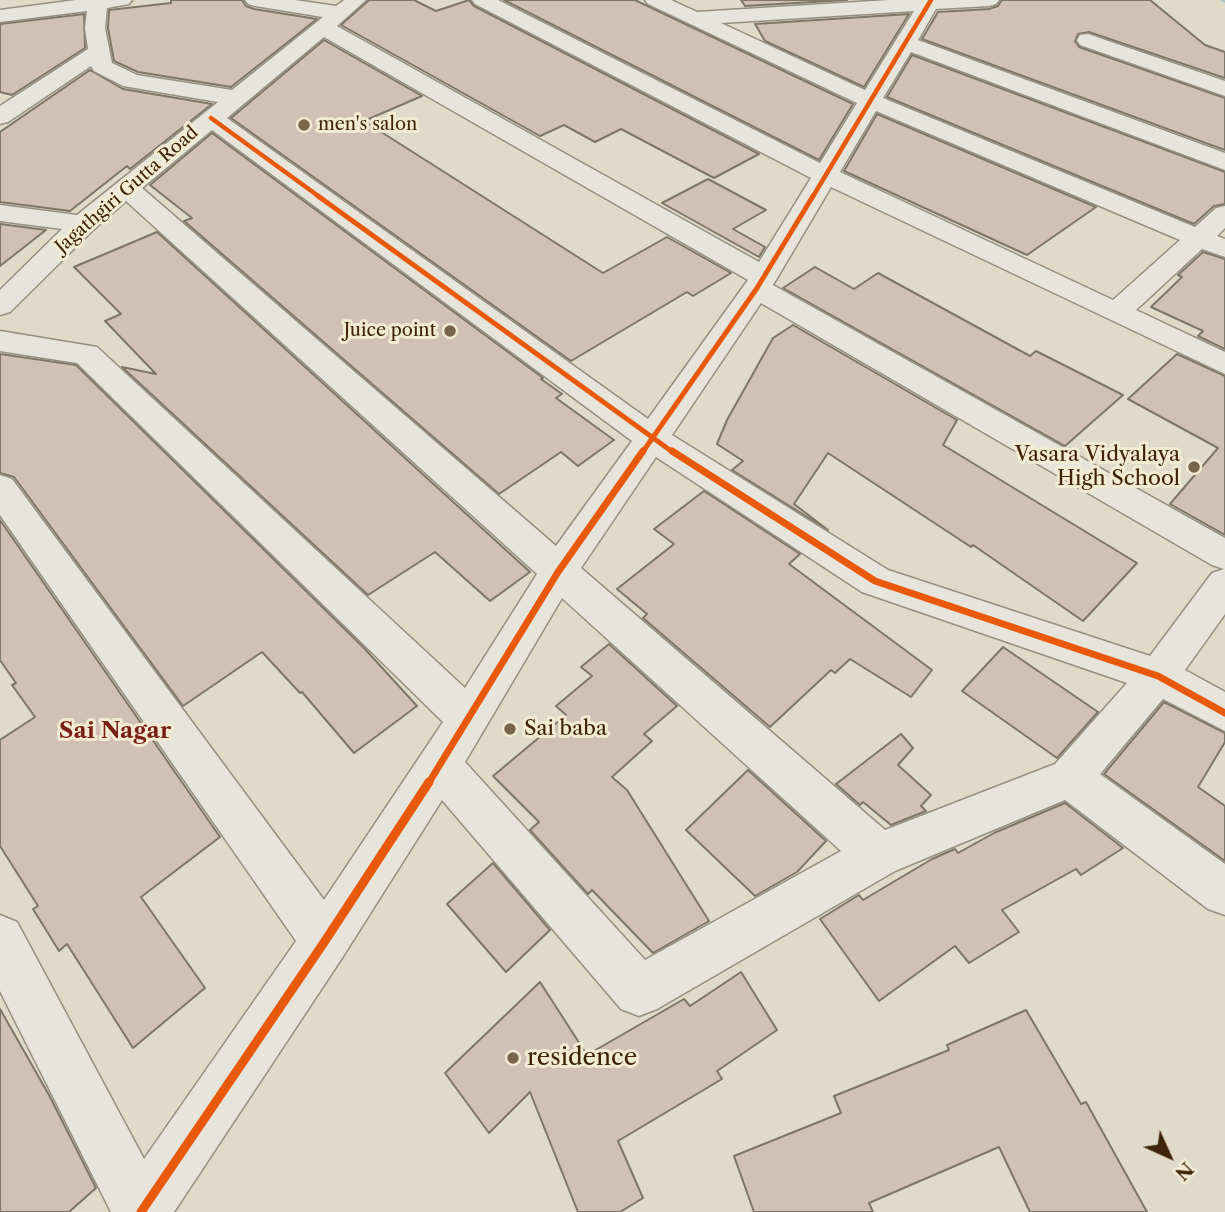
<!DOCTYPE html>
<style>
body{margin:0}
#map{position:relative;width:1225px;height:1212px;overflow:hidden;background:#e0dac8;font-family:"Libre Caslon Text",serif}
canvas{display:block}
.north{position:absolute;left:1134px;top:1121px;width:70px;height:70px;-webkit-text-stroke:5px #f2ebd4;paint-order:stroke;rotate:135deg;font-size:19px;font-weight:700;line-height:28px;text-align:center;color:#3e250a}
.north::after{content:'';display:block;margin:auto;width:24px;height:32px;background:#3e250a;clip-path:polygon(50% 0,100% 100%,50% 72%,0 100%)}
</style>
<div id="map">
<canvas width="1225" height="1212"></canvas>
<div class="north">N</div>
</div>
<script>
const c = document.querySelector('canvas').getContext('2d');
c.lineJoin = 'round';
const toPath = rows => new Path2D(rows.map(r => 'M' + r).join(''));
function fillPath(path, color) { c.fillStyle = color; c.fill(path, 'evenodd'); }
function strokePath(path, color, width, dash) { c.strokeStyle = color; c.lineWidth = width; c.lineCap = dash ? 'butt' : 'round'; c.setLineDash(dash || []); c.stroke(path); }
function write(font, color, halo, rows, align = 'center') {
  c.font = font + ' "Libre Caslon Text",serif'; c.lineWidth = 6; c.setLineDash([]); c.textBaseline = 'middle'; c.strokeStyle = halo; c.fillStyle = color; for (const [text, x, y, turn = 0] of rows) {
    c.save(); c.translate(x, y); c.rotate((+turn || 0) * Math.PI / 180); c.textAlign = isNaN(turn) ? turn : align; if (halo) c.strokeText(text, 0, 0); c.fillText(text, 0, 0); c.restore();
  }
}
const stream = toPath([
 [1220,0,1225,0,1225,3,1221,1,1220,0]
]);
const building = toPath([
 [171,0,242,0,246,6,254,9,317,19,231,87,138,72,114,61,108,28,109,10,171,3,171,0],
 [369,0,414,0,436,11,469,0,474,6,759,154,714,178,621,129,595,142,564,125,540,136,341,25,369,0],
 [504,0,635,0,853,104,819,160,504,0],
 [741,0,847,0,745,6,741,0],
 [1002,0,1150,0,1205,45,1225,52,1225,78,1089,32,1078,34,1075,41,1079,47,1225,98,1225,150,922,39,938,12,989,9,998,6,1002,0],
 [84,14,85,48,12,95,0,92,0,24,84,14],
 [909,14,864,87,765,41,755,24,909,14],
 [324,40,422,96,364,121,603,273,667,237,731,273,693,296,687,292,571,361,231,118,324,40],
 [912,55,1225,172,1225,204,1214,206,1194,224,887,97,912,55],
 [90,70,123,89,212,104,130,169,127,166,70,211,0,202,0,132,90,70],
 [877,114,1096,207,1027,255,844,171,877,114],
 [212,133,543,378,541,379,562,394,556,398,614,440,578,466,561,452,499,494,184,221,192,218,150,185,212,133],
 [708,179,766,210,733,229,765,247,759,257,662,203,708,179],
 [0,224,46,230,0,266,0,224],
 [157,232,530,572,490,601,435,552,368,595,122,367,156,374,105,321,121,314,74,267,157,232],
 [1203,252,1225,259,1225,349,1198,336,1203,331,1151,307,1182,277,1178,275,1203,252],
 [815,267,854,289,878,273,1030,356,1036,351,1123,395,1065,446,783,288,815,267],
 [793,325,957,420,943,445,1137,563,1083,621,973,545,971,547,828,453,794,504,828,530,732,470,743,461,717,444,727,420,773,338,793,325],
 [0,354,76,365,364,648,417,706,354,753,302,692,300,693,262,652,183,706,14,477,0,473,0,354],
 [1177,354,1225,376,1225,535,1170,504,1218,448,1128,399,1177,354],
 [704,491,800,554,789,564,932,670,911,697,850,659,835,673,831,670,770,727,643,618,647,614,617,589,674,544,654,529,704,491],
 [0,520,220,837,141,897,205,988,133,1048,67,944,59,951,33,909,38,906,0,846,0,740,35,717,12,685,16,683,0,660,0,520],
 [609,644,677,706,644,734,652,741,612,777,627,790,709,921,653,953,592,890,588,894,530,830,539,822,493,776,566,715,556,706,592,676,581,667,609,644],
 [1003,647,1098,712,1057,758,962,691,1003,647],
 [1164,702,1225,733,1225,742,1198,787,1225,806,1225,861,1104,774,1164,702],
 [901,734,913,748,898,765,931,795,921,806,926,811,891,825,863,802,860,805,836,784,901,734],
 [748,770,826,841,797,872,755,896,686,830,748,770],
 [1065,803,1123,848,1081,875,1076,869,1002,910,1019,932,969,963,955,946,879,1001,820,919,859,895,863,900,932,859,955,849,958,853,994,833,1065,803],
 [493,863,550,930,506,972,447,904,493,863],
 [741,972,777,1030,717,1071,722,1079,618,1141,643,1198,620,1212,578,1212,530,1092,489,1133,445,1073,540,982,587,1055,684,999,690,1006,741,972],
 [0,1009,49,1095,96,1188,69,1212,0,1212,0,1009],
 [1026,1010,1081,1104,1086,1102,1147,1212,1030,1212,999,1147,869,1203,873,1212,754,1212,734,1156,841,1113,834,1096,949,1050,947,1045,1026,1010]
]);
const minor = toPath([
 [76,0,132,0,129,4,107,8,105,28,112,63,137,75,232,90,323,17,255,6,248,4,245,0,295,0,336,6,344,0,366,0,337,26,759,262,811,178,475,4,472,0,498,0,820,163,857,103,648,4,645,0,671,0,697,12,889,0,999,0,996,4,989,6,936,9,918,40,1225,153,1225,170,911,52,883,98,1195,227,1216,208,1225,206,1225,228,1217,236,1225,239,1225,257,1202,249,1136,310,1225,352,1225,374,831,187,773,285,1225,538,1225,614,1185,670,1225,692,1225,731,1163,699,1100,774,1225,864,1225,915,1208,909,1065,800,895,871,657,1009,639,1016,621,1009,442,800,342,958,174,1212,111,1212,0,991,0,915,17,922,144,1159,296,941,0,515,0,475,12,479,324,900,443,722,77,363,0,351,0,331,97,347,465,688,537,574,126,201,93,230,10,312,0,315,0,290,62,229,0,221,0,205,77,215,218,102,123,86,94,71,91,66,8,122,0,124,0,106,88,49,85,28,87,11,0,22,0,10,76,0],
 [914,11,865,90,721,23,914,11],
 [324,37,748,280,648,419,227,118,324,37],
 [876,111,1180,240,1113,300,840,172,876,111],
 [212,130,632,441,556,546,142,188,212,130],
 [761,303,1212,565,1224,569,1212,573,1150,656,888,570,672,435,761,303],
 [656,457,862,592,1127,683,1055,764,885,830,581,568,656,457],
 [562,598,841,851,645,960,465,762,562,598],
 [1088,34,1225,81,1225,96,1080,45,1077,40,1080,35,1088,34]
]);
const cyclewayFar3 = toPath([
 [211,118,321,198],
 [812,198,931,0]
]);
const cyclewayFar2 = toPath([
 [318,196,674,453],
 [642,453,757,288,813,196]
]);
const cyclewayFar1 = toPath([
 [672,451,875,581,1158,676,1225,713],
 [428,784,558,572,643,451]
]);
const cycleway = toPath([
 [141,1212,325,941,429,782]
]);
const markers = [
 [304,125,7,"#77644c"],
 [450,331,7,"#77644c"],
 [1194,467,7,"#77644c"],
 [510,729,7,"#77644c"],
 [513,1058,7,"#77644c"]
];
const farPoinames = [
 ["men's salon",318,125],
 ["Juice point",436,331,"right"]
];
const farStreetnames = [
 ["Jagathgiri Gutta Road",127,190,-41]
];
const poiNames = [
 ["Vasara Vidyalaya",1180,455],
 ["High School",1180,479],
 ["Sai baba",524,729,"left"]
];
const neighbourhoodNames = [
 ["Sai Nagar",115,731]
];
const nearPoinames = [
 ["residence",527,1058]
];
fillPath(stream, '#b2c4c0');
fillPath(building, '#d0c1b4');
strokePath(building, '#7e7669', 2);
strokePath(minor, '#968f81', 3);
fillPath(minor, '#e7e4db');
strokePath(cyclewayFar3, '#e8590c', 4.5);
strokePath(cyclewayFar2, '#e8590c', 5);
strokePath(cyclewayFar1, '#e8590c', 7);
strokePath(cycleway, '#e8590c', 9);
for (const [x, y, r, color] of markers) { const dot = new Path2D(); dot.arc(x, y, r, 0, 2 * Math.PI); c.fillStyle = color; c.fill(dot); strokePath(dot, '#f2ebd4', 2.5); }
write('18px', '#3e250a', '#f2ebd4', farPoinames, 'left');
write('18px', '#3e250a', '#f2ebd4', farStreetnames);
write('21px', '#3e250a', '#f2ebd4', poiNames, 'right');
write('bold 23px', '#7a1f14', '#f2ebd4', neighbourhoodNames);
write('24px', '#3e250a', '#f2ebd4', nearPoinames, 'left');
</script>
